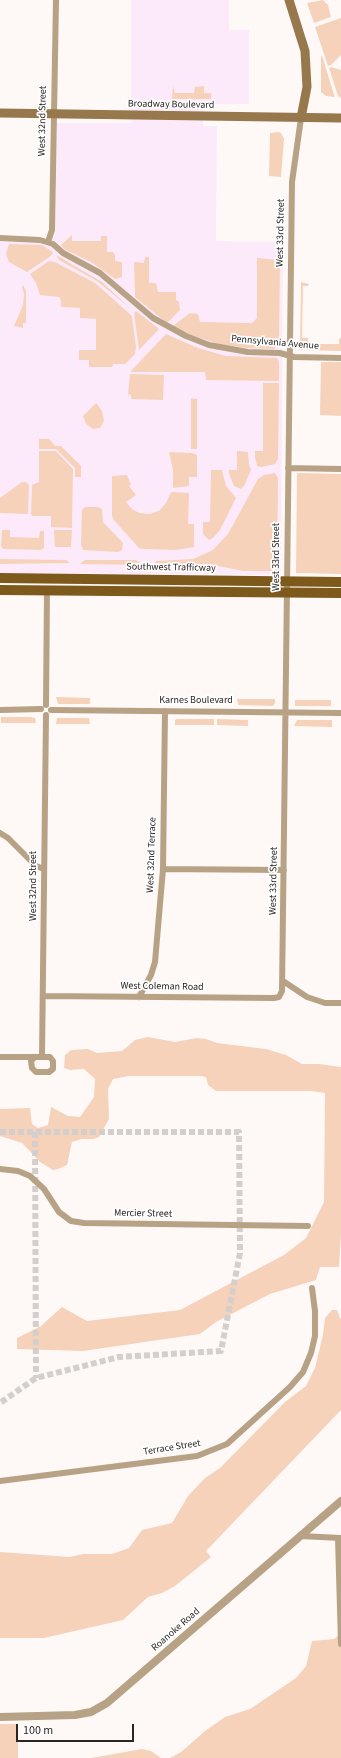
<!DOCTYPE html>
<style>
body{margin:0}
#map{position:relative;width:341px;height:1758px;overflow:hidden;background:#fef9f7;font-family:"Source Sans 3",sans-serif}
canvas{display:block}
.scale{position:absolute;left:16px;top:1724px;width:118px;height:18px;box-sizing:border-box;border:2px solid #2a2623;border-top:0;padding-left:5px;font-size:12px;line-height:14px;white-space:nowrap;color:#2a2623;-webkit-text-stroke:3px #fff;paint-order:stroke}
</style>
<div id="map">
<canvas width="341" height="1758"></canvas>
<div class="scale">100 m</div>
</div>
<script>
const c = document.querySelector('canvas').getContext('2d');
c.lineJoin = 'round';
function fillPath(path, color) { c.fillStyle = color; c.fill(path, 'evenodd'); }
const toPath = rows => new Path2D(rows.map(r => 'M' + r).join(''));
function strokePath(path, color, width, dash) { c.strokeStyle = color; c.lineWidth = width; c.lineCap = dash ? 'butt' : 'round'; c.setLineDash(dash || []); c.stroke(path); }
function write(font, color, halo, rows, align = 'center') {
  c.font = font + ' "Source Sans 3",sans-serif'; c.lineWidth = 3.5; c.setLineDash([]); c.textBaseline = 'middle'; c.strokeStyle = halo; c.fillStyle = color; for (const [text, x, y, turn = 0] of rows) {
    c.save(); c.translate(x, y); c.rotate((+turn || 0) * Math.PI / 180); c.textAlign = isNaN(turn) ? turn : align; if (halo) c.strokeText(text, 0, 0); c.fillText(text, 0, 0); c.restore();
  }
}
const education = toPath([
 [131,0,229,0,229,30,249,30,249,104,203,104,203,126,217,126,216,241,283,242,281,575,0,573,0,241,40,243,49,246,55,234,57,123,131,123]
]);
const green = toPath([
 [323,0,328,5,331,17,314,23,307,3],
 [341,18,341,55,331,65,328,66,315,27],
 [322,55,331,85,335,97,326,96,321,92,321,58],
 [331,67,341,70,341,98,338,96,329,68],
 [173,86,175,93,194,93,195,87,204,86,204,93,211,93,211,99,172,99],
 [278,132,281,133,284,139,281,177,269,176,270,133],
 [72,235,72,241,101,241,101,236,107,236,107,252,113,252,115,255,115,261,122,262,122,277,115,279,91,262,64,249,61,245],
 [9,244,42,245,53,252,51,256,27,272,9,262,6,254],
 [56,255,102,282,131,309,97,281,59,260],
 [145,257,149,257,149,283,156,283,158,292,176,292,176,300,179,302,180,310,167,323,135,297,134,262,144,263],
 [257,258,280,260,279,344,274,349,247,348,219,344,191,335,173,326,190,313,198,314,200,322,252,323,257,318],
 [49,261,55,262,95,283,132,316,136,347,135,354,125,364,113,364,112,367,89,367,89,360,79,360,79,350,96,350,96,319,80,318,80,308,61,307,61,300,59,297,40,295,36,283,30,274],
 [301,282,309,284,308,286,303,286,302,338,308,338,308,344,339,344,339,339,341,338,341,351,300,350],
 [23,285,26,291,26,323,23,323,23,328,14,326,23,305,24,294,22,287],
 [136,311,159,329,139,350,134,313],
 [166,334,198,348,226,356,277,358,279,362,279,381,206,380,205,372,130,372],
 [321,362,341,362,341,416,320,415],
 [130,374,164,375,163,400,131,399,131,395,128,394],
 [263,383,279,383,278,459,275,464,261,467,257,466,255,457,255,451,263,451],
 [191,398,197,399,197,449,191,449],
 [96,403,102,411,104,421,100,428,93,429,86,424,83,416],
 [39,439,49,439,55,446,61,446,81,466,81,477,75,477,75,468,56,449,39,449],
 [39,451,56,451,73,469,72,528,51,527,51,516,32,516,31,514,32,485,39,482],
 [237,451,248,452,249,464,251,470,244,486,241,489,234,486,229,474,229,470,237,470],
 [169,452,192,453,197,455,197,477,189,477,189,486,173,488,173,470],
 [211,470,222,470,226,486,236,498,220,530,213,538,209,540,203,534,203,522,210,522],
 [275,473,278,478,277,571,244,571,218,566,154,565,156,561,158,561,193,559,213,550,228,534,258,479,264,475],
 [297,473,341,474,341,574,296,573],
 [127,475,131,485,129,486,136,495,126,502,132,509,139,513,149,514,159,511,166,503,171,492,189,493,188,524,194,524,194,547,176,550,143,549,139,548,113,519,112,515,112,476],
 [22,482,26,482,29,485,28,514,0,513,0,498],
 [85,507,98,507,102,509,103,522,123,543,122,550,118,552,83,550,81,545,82,510],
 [2,530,10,530,10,537,39,538,40,531,44,531,44,548,41,550,3,549,1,546],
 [54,530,72,530,71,547,55,547],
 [0,559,66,560,70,563,0,564],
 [85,560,136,560,142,565,80,564],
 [56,697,90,698,90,704,58,704],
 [237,699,275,699,275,703,273,706,238,705],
 [295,700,331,700,331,706,295,706],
 [1,717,31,717,35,718,36,723,1,723],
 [57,718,89,718,90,724,56,724],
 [177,719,214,719,214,725,175,725,175,720],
 [217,719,248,720,248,726,217,725],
 [297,720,332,720,332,727,294,726],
 [148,1037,175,1042,197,1038,206,1039,217,1043,266,1049,286,1055,302,1064,319,1064,341,1067,341,1233,339,1267,320,1267,316,1280,270,1294,216,1322,200,1334,83,1351,17,1349,17,1338,41,1326,62,1307,87,1321,180,1310,284,1255,306,1238,324,1202,325,1093,311,1091,216,1091,208,1085,206,1077,199,1076,129,1076,113,1079,108,1089,109,1119,99,1137,94,1139,82,1139,72,1142,67,1165,58,1169,53,1170,40,1162,22,1143,0,1136,0,1109,30,1108,32,1124,38,1128,48,1125,51,1107,68,1116,80,1117,94,1097,95,1079,84,1069,70,1070,64,1068,65,1055,71,1050,88,1049,97,1053,122,1051,135,1040],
 [332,1310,337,1310,341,1320,341,1410,206,1551,211,1557,175,1586,162,1593,148,1597,123,1620,44,1638,0,1638,0,1552,70,1557,83,1554,112,1554,129,1548,142,1530,172,1523,188,1496,205,1478,220,1468,285,1402,306,1386,315,1368,323,1335,325,1318],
 [341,1633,341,1758,170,1758,181,1752,205,1731,225,1717,250,1709,296,1678,306,1666,312,1641,334,1639],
 [0,1724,18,1724,18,1758,0,1758],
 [142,1749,151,1751,161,1758,91,1758]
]);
const minorTunnel = toPath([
 [0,1132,239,1132,240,1253,221,1351,119,1357,36,1378,0,1403],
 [35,1132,36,1378]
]);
const minor = toPath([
 [0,238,40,240,53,244,63,253,100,273,153,318,186,336,209,345,248,352,280,353,294,357,341,358],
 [48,242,52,230,56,0],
 [288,468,341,469],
 [46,705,47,590],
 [0,710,41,709],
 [51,710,341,713],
 [0,833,8,838,36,866,44,869],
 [163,869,284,870],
 [283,981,307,997,325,1003,341,1003],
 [44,996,274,998,279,997,282,991,292,182,301,118],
 [139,997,151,975,155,962,163,869,165,711],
 [0,1057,50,1057,53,1061,53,1069,49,1072,36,1072,32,1068,31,1061,35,1057],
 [42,1057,46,715],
 [0,1169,18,1171,30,1176,44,1189,59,1212,71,1221,84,1223,308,1226],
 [0,1481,197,1456,227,1444,290,1387,303,1372,311,1353,315,1336,315,1311,312,1288],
 [300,1536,341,1538],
 [338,1538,341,1644]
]);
const tertiary = toPath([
 [0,1717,75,1715,91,1712,107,1703,341,1501]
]);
const secondary = toPath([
 [289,0,305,51,307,87,301,118],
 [0,113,341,118]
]);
const primary = toPath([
 [0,578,341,582],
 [0,590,341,593]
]);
const streetNames = [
 ["Broadway Boulevard",171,105,1],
 ["West 32nd Street",43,121,-89],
 ["West 33rd Street",281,233,-89],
 ["Pennsylvania Avenue",275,343,5],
 ["West 33rd Street",277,557,-90],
 ["Southwest Trafficway",171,568,1],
 ["Karnes Boulevard",196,701],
 ["West 32nd Terrace",152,855,-88],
 ["West 33rd Street",274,881,-89],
 ["West 32nd Street",34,886,-90],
 ["West Coleman Road",162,987,1],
 ["Mercier Street",143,1214,1],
 ["Terrace Street",172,1448,-9],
 ["Roanoke Road",176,1630,-41]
];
fillPath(education, '#fceafb');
fillPath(green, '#f6d2bb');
strokePath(minorTunnel, '#d4cfcd', 6, [6, 3]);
strokePath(minor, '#b8a285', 6);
strokePath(tertiary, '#b8a285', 8);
strokePath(secondary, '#97774c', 9);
strokePath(primary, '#7e591c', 10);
write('10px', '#2a2623', '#fff', streetNames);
</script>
